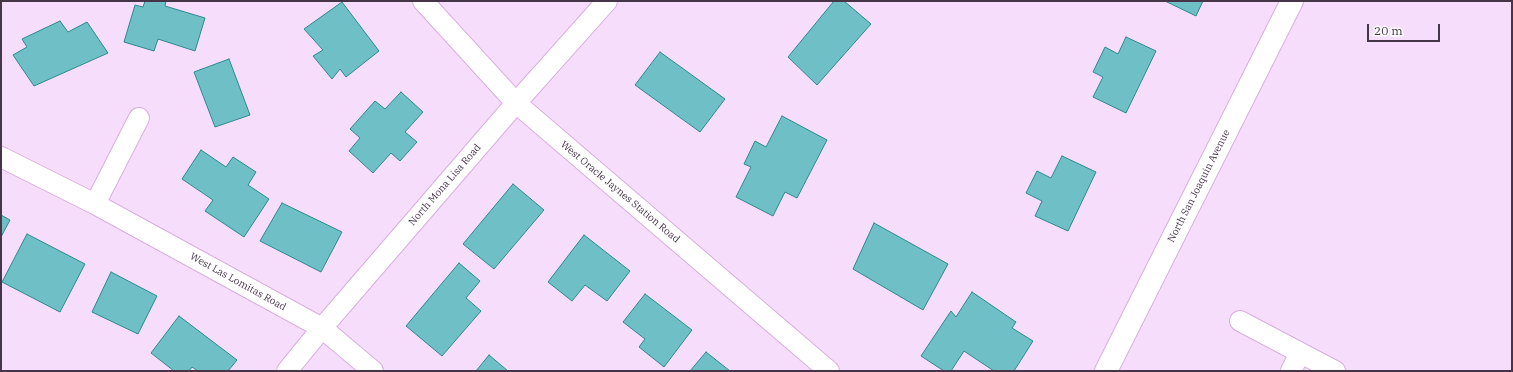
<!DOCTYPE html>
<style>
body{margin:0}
#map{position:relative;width:1513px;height:372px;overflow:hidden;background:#f7ddfc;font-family:"IBM Plex Serif",serif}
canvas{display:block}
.frame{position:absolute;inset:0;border:2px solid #463549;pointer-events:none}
.scale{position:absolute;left:1367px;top:24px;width:73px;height:18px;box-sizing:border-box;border:2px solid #463549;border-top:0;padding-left:5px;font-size:12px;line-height:14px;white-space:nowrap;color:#463549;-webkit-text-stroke:3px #fff;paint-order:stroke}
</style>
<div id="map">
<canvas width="1513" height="372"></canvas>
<div class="frame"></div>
<div class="scale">20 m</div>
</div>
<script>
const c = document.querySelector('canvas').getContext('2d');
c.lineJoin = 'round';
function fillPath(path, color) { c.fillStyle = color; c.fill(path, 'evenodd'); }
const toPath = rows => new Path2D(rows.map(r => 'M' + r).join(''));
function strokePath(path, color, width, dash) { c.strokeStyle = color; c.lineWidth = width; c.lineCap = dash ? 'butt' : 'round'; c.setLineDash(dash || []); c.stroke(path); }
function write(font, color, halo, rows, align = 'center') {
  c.font = font + ' "IBM Plex Serif",serif'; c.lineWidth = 3; c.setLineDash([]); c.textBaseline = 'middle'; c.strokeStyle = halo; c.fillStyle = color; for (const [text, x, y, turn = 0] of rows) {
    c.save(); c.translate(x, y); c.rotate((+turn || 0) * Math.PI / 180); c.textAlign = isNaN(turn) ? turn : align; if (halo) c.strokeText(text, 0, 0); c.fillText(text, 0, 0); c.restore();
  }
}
const building = toPath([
 [145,1,166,1,165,6,205,18,195,51,158,39,154,51,124,42,135,5,143,7,145,1],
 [834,1,844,1,871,24,817,85,788,57,834,1],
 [1165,1,1203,1,1196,16,1165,1],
 [342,2,379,51,346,77,340,69,332,79,313,56,323,50,304,29,342,2],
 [60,21,68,32,87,22,108,53,34,86,13,55,27,47,22,39,60,21],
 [1126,37,1156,51,1126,113,1093,97,1103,77,1093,72,1105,47,1118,54,1126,37],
 [660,52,725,99,700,132,635,85,660,52],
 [229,59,250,115,215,127,194,72,229,59],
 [401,92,423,112,405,132,417,142,400,161,391,153,373,173,349,151,360,138,350,129,375,101,385,109,401,92],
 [782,116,827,140,797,198,785,192,773,216,736,197,751,167,744,164,755,141,766,147,782,116],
 [201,150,226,167,233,157,256,172,248,185,269,199,244,237,205,211,213,200,182,179,201,150],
 [1062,156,1096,172,1068,231,1035,216,1042,201,1026,193,1037,171,1051,178,1062,156],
 [513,184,544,210,494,269,463,244,513,184],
 [282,203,342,232,321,272,260,241,282,203],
 [1,215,10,220,1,237,1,215],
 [874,223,948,264,923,310,853,269,874,223],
 [27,234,85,264,60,312,2,282,27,234],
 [584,235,630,271,607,301,585,285,572,301,548,282,584,235],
 [459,263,480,281,466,298,481,311,442,356,406,326,459,263],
 [111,272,157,296,138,334,92,312,111,272],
 [972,292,1016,322,1012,328,1033,341,1014,371,994,371,964,351,951,371,944,371,921,356,951,311,956,317,972,292],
 [645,294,692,330,664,367,639,347,645,339,623,322,645,294],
 [179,316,237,360,228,371,198,371,192,367,189,371,174,371,151,353,179,316],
 [706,352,730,371,690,371,706,352],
 [489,355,508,371,476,371,489,355]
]);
const minor = toPath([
 [423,1,516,103,829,371],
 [1,157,95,204,322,328,373,371],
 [95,204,139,118],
 [1240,321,1335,371],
 [287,371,322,328,516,103,607,1],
 [1291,371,1300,353]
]);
const tertiary = toPath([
 [1106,371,1292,1]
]);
const streetNames = [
 ["North Mona Lisa Road",445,185,-49],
 ["North San Joaquin Avenue",1199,186,-63],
 ["West Oracle Jaynes Station Road",620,192,40],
 ["West Las Lomitas Road",238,282,29]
];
fillPath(building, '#6ec0c6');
strokePath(building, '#2d888e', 1);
strokePath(minor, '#d9aee1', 22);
strokePath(tertiary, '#d9aee1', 24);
strokePath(minor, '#fff', 20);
strokePath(tertiary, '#fff', 22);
write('10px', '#463549', '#fff', streetNames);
</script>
